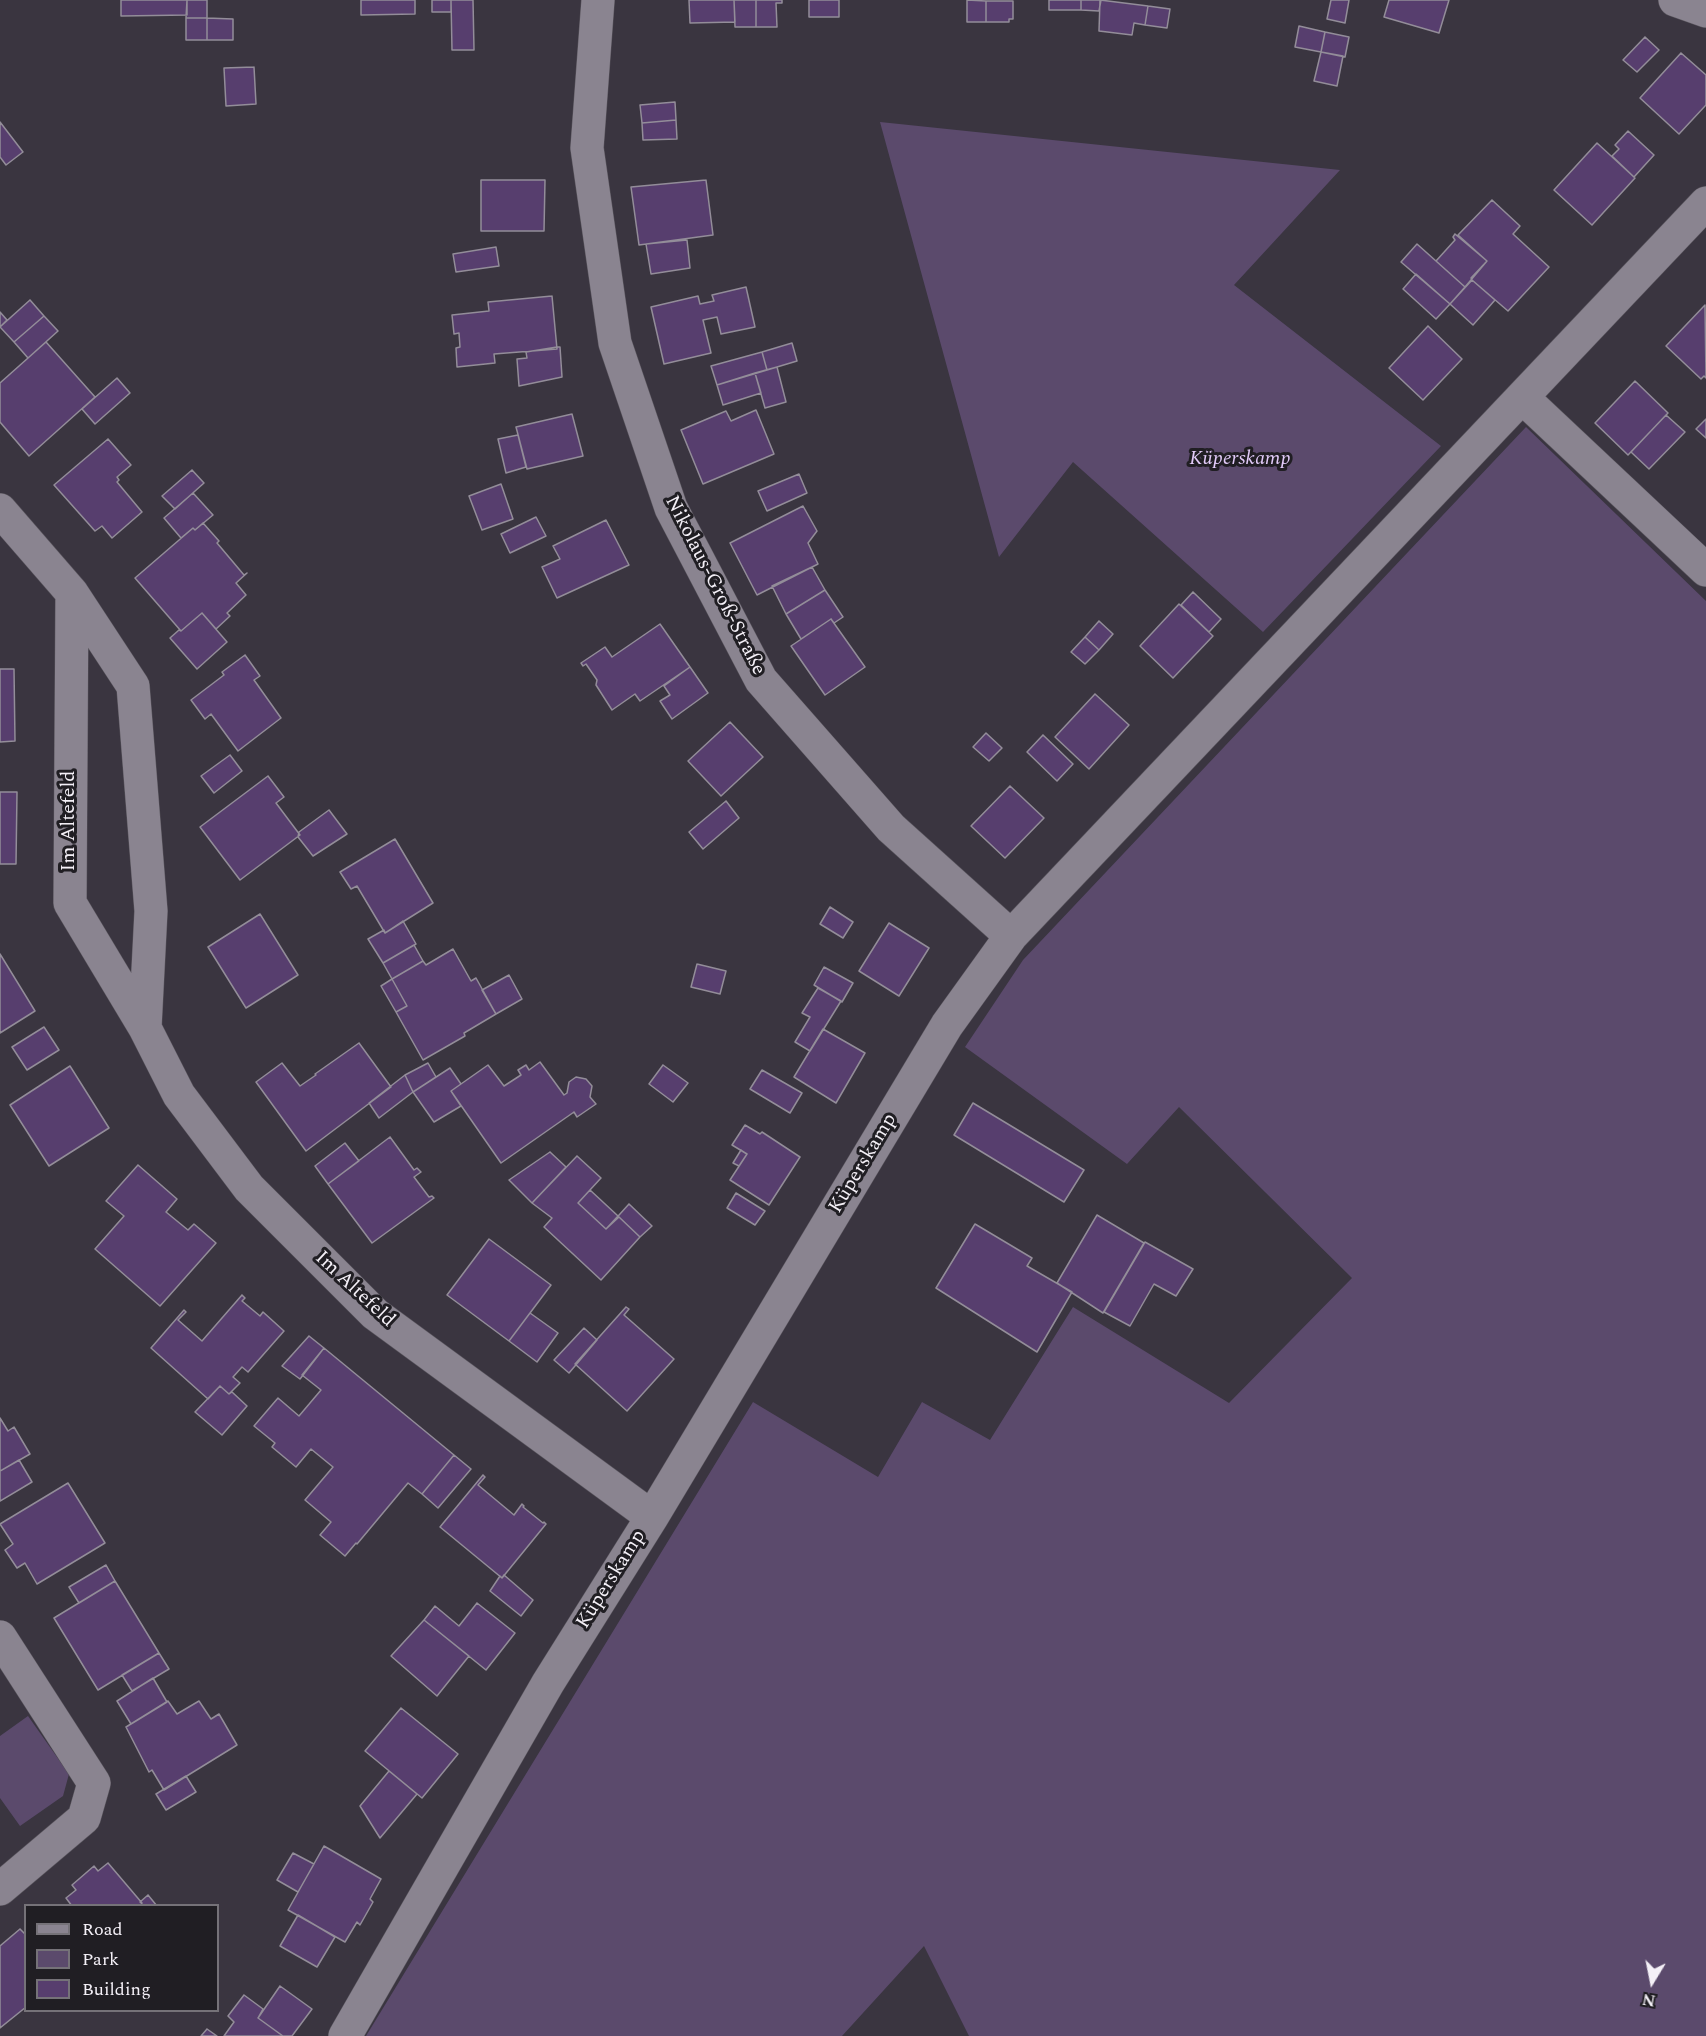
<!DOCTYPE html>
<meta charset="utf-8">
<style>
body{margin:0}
#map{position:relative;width:1706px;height:2036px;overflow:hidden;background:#3a3540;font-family:Spectral,serif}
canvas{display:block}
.legend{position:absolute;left:24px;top:1904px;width:195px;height:108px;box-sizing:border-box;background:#201e23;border:2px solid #757278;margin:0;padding:8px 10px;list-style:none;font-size:18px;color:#f4f0f7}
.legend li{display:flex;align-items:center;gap:12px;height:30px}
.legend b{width:30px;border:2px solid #757278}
.north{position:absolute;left:1622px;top:1952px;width:60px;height:60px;-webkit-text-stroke:4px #201e23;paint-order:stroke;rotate:190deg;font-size:16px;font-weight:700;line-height:24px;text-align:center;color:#f4f0f7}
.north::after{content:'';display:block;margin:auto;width:21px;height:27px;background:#f4f0f7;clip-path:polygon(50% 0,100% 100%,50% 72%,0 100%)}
</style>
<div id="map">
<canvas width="1706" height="2036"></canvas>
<ul class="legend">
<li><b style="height:8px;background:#8a8490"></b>Road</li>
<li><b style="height:16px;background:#5b4a6c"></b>Park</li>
<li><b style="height:16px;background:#573e6e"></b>Building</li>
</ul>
<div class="north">N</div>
</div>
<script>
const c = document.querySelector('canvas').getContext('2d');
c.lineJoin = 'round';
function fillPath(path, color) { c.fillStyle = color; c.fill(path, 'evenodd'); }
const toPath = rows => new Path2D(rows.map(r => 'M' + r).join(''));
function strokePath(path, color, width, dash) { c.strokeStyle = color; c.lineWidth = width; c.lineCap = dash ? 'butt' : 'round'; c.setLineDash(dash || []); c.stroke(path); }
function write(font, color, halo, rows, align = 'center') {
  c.font = font + ' Spectral,serif'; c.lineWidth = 6; c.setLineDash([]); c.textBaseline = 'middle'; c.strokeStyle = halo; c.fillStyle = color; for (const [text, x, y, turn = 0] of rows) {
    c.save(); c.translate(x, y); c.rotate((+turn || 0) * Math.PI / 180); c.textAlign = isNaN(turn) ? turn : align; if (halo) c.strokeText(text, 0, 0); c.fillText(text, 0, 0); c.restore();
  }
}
const green = toPath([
 [880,122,1340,170,1234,285,1441,446,1263,632,1073,462,999,557],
 [1526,427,1706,601,1706,2036,969,2036,924,1946,842,2036,366,2036,753,1402,878,1477,922,1402,990,1440,1073,1307,1229,1403,1352,1278,1179,1107,1127,1164,965,1047,1023,960],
 [28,1716,69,1774,63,1796,20,1826,0,1798,0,1736]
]);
const building = toPath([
 [121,0,187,0,187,15,121,16,121,0],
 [187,0,207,0,207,18,186,18,187,0],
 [361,0,415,0,415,14,361,15,361,0],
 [432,0,451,0,451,12,432,12,432,0],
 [451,0,473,0,474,50,452,50,451,0],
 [689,0,734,0,735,22,690,23,689,0],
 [734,0,756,0,756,27,735,27,734,0],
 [756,0,782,0,782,3,776,3,777,27,756,27,756,0],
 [809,0,839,0,839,17,809,17,809,0],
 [967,0,986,1,986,22,967,22,967,0],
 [1049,0,1081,0,1081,10,1049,10,1049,0],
 [1081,0,1101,0,1099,11,1081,10,1081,0],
 [1100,0,1148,6,1145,25,1134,23,1132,35,1099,31,1100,0],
 [1331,0,1349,0,1345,23,1327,19,1331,0],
 [1389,0,1449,0,1439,33,1384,17,1389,0],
 [986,1,1013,1,1013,19,1009,19,1009,22,986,22,986,1],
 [1148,6,1170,9,1167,28,1145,25,1148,6],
 [186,18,207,18,207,40,186,40,186,18],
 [207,18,233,19,233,40,207,40,207,18],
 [1299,26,1325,32,1321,52,1295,47,1299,26],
 [1325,32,1349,37,1345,57,1321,52,1325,32],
 [1645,37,1659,50,1637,72,1623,60,1645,37],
 [1321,52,1343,56,1337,86,1314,81,1321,52],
 [1681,53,1706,75,1706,105,1679,134,1640,98,1681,53],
 [254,67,256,104,226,106,224,68,254,67],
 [675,102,676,120,642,123,640,105,675,102],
 [676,120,677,139,643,140,642,123,676,120],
 [0,122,23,152,6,165,0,157,0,122],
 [1628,131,1654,155,1634,177,1612,156,1619,149,1615,145,1628,131],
 [1597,143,1635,178,1592,225,1554,190,1597,143],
 [481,180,545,180,544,231,481,231,481,180],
 [706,180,713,235,639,245,631,187,706,180],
 [1492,200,1520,226,1513,234,1549,267,1508,311,1472,280,1471,278,1487,261,1458,235,1492,200],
 [1455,234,1487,261,1465,287,1436,261,1455,240,1453,237,1455,234],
 [687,240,690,268,651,274,646,244,687,240],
 [1417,244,1465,287,1450,304,1401,262,1417,244],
 [496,247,499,266,456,272,453,254,496,247],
 [1416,274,1450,304,1436,319,1403,289,1416,274],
 [1472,280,1495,300,1473,325,1450,304,1472,280],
 [746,287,755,327,721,334,717,317,703,320,711,353,664,364,651,307,698,296,700,304,714,301,712,295,746,287],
 [552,296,557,349,494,354,495,363,457,367,456,348,460,347,459,333,454,334,452,315,489,311,488,302,552,296],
 [30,300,44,316,14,342,0,327,30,300],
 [1705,305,1706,378,1704,376,1701,379,1666,346,1705,305],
 [0,312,7,320,0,327,0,312],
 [44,316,58,331,28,358,14,342,44,316],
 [1428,326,1462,359,1423,400,1389,368,1428,326],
 [46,342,95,397,29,456,0,422,0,383,46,342],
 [792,343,797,361,767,370,762,352,792,343],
 [557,347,560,347,562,377,519,386,517,359,527,358,526,352,557,347],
 [762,352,767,370,717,385,711,366,762,352],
 [777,367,786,402,765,408,755,373,777,367],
 [755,373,761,393,723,405,717,385,755,373],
 [117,378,130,393,95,424,82,409,117,378],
 [1635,381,1668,413,1628,455,1595,423,1635,381],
 [756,410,774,454,703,484,681,430,726,411,731,421,756,410],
 [572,414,583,456,527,469,516,427,572,414],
 [1666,415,1685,432,1649,469,1631,452,1666,415],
 [1706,419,1706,438,1696,429,1706,419],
 [518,435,526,467,506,473,498,439,518,435],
 [108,439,131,465,117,477,119,480,117,482,142,512,112,538,102,526,95,531,54,485,108,439],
 [192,470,204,483,175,509,162,496,192,470],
 [799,474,807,493,767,511,758,491,799,474],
 [501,484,513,519,482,530,469,496,501,484],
 [193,493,213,515,195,530,193,528,181,538,164,518,193,493],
 [803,506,817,531,808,543,818,564,757,595,730,543,803,506],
 [536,517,546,536,510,553,501,534,536,517],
 [606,520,629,565,557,598,542,567,560,559,553,546,606,520],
 [203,523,219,541,217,543,244,575,247,573,236,583,246,595,227,613,230,616,216,629,202,613,181,631,135,578,193,528,195,530,203,523],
 [812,567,825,590,786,614,772,586,812,567],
 [825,590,843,617,834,623,831,619,801,639,786,614,825,590],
 [1193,592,1221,619,1209,632,1181,605,1193,592],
 [1179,604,1213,636,1173,678,1140,646,1179,604],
 [202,613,227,642,197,669,170,638,179,630,181,631,202,613],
 [831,619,865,667,825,695,791,646,831,619],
 [1099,621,1113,634,1099,650,1085,637,1099,621],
 [660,624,690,667,640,701,635,694,612,710,596,685,597,680,586,664,583,666,581,663,605,647,612,657,660,624],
 [1085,637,1099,650,1085,664,1071,652,1085,637],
 [245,655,260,676,254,680,281,718,238,751,211,714,205,719,191,700,224,675,222,672,245,655],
 [690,667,708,693,672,719,660,701,670,695,664,686,690,667],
 [0,669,14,669,15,741,0,742,0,669],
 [1095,694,1129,725,1089,769,1055,737,1095,694],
 [730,722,763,757,721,796,688,761,730,722],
 [986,733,1002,748,989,761,973,747,986,733],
 [1043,735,1073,764,1057,781,1027,752,1043,735],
 [230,755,242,771,214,793,201,776,230,755],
 [268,776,284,797,276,803,300,835,240,880,200,827,268,776],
 [1010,786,1044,818,1005,858,971,826,1010,786],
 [0,792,17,792,16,864,0,864,0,792],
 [726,801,739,818,703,849,689,832,726,801],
 [329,810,347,834,313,856,298,837,299,832,329,810],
 [395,839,433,903,385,933,357,886,351,889,340,872,395,839],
 [830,907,853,922,843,938,820,924,830,907],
 [260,914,298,975,246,1008,208,947,260,914],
 [403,921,416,944,383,963,368,939,384,930,385,933,403,921],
 [889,923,929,948,899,996,859,971,889,923],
 [414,945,423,961,392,979,383,963,414,945],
 [453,949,471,981,476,978,496,1014,464,1033,465,1036,423,1060,396,1012,407,1006,392,979,423,961,426,965,453,949],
 [0,954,35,1011,0,1033,0,954],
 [697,964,726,971,720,994,691,987,697,964],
 [824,967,853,983,842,1002,814,985,824,967],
 [509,975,522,999,496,1014,482,990,509,975],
 [392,979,407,1006,396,1012,381,986,392,979],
 [818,988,841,1001,810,1051,795,1042,810,1017,802,1013,818,988],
 [44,1027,59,1050,27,1070,12,1047,44,1027],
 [823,1029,865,1053,836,1103,794,1077,823,1029],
 [359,1043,391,1087,306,1151,256,1082,282,1063,300,1086,316,1075,315,1074,359,1043],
 [540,1062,564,1095,567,1093,569,1082,576,1077,586,1079,592,1086,590,1097,596,1104,577,1117,574,1112,501,1163,451,1091,488,1065,504,1086,521,1075,518,1070,526,1065,529,1070,540,1062],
 [428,1063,436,1077,413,1092,405,1075,428,1063],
 [663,1065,688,1083,673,1102,649,1084,663,1065],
 [70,1066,109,1128,49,1166,10,1105,70,1066],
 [450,1068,461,1084,451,1091,461,1106,434,1122,413,1092,450,1068],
 [762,1070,802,1093,790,1113,750,1089,762,1070],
 [405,1075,413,1092,379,1118,369,1103,405,1075],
 [973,1103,1084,1170,1064,1202,954,1135,973,1103],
 [745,1125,760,1134,762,1132,800,1157,769,1205,730,1180,747,1154,732,1145,745,1125],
 [390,1137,414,1170,417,1168,421,1172,414,1177,429,1197,432,1196,434,1198,372,1243,328,1184,390,1137],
 [345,1143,359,1161,328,1184,315,1166,345,1143],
 [741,1150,747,1154,739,1166,733,1163,741,1150],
 [550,1152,566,1167,532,1203,509,1180,550,1152],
 [577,1156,601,1178,578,1203,606,1229,619,1217,640,1237,601,1280,544,1227,552,1218,532,1203,577,1156],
 [138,1165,177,1199,166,1212,188,1230,194,1224,216,1243,160,1306,95,1249,124,1216,106,1201,138,1165],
 [590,1190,618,1216,606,1229,578,1203,590,1190],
 [736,1193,765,1211,755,1225,727,1208,736,1193],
 [629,1204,652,1226,640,1237,619,1217,610,1225,629,1204],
 [1097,1215,1144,1243,1103,1313,1057,1283,1097,1215],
 [975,1224,1032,1258,1027,1266,1072,1292,1037,1352,936,1288,975,1224],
 [489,1239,551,1285,509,1341,447,1295,489,1239],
 [1145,1242,1193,1269,1176,1296,1154,1284,1130,1326,1104,1312,1145,1242],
 [242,1295,245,1298,242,1301,260,1316,263,1312,284,1331,248,1372,242,1367,233,1377,240,1383,229,1394,220,1386,208,1399,151,1348,184,1310,186,1312,178,1320,202,1341,242,1295],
 [626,1307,629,1309,624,1315,674,1359,627,1411,575,1364,626,1307],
 [530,1313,558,1333,537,1362,509,1341,530,1313],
 [584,1328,597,1340,569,1373,554,1360,584,1328],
 [309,1336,324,1348,300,1379,282,1366,309,1336],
 [324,1348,454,1455,422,1494,408,1483,357,1544,356,1543,345,1556,320,1535,331,1522,305,1500,333,1467,311,1449,296,1467,272,1447,275,1443,254,1426,278,1398,299,1416,321,1390,302,1375,324,1348],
 [220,1386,229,1394,232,1392,247,1406,222,1435,195,1412,220,1386],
 [0,1418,8,1431,14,1427,30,1454,0,1471,0,1418],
 [454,1455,471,1469,438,1508,422,1494,454,1455],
 [19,1460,32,1482,0,1501,0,1471,19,1460],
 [483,1475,485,1477,478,1485,514,1515,522,1504,524,1506,523,1507,543,1523,544,1522,546,1524,502,1578,440,1527,483,1475],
 [68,1483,105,1543,37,1584,25,1563,17,1568,5,1550,13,1544,0,1524,68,1483],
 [106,1565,115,1581,79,1603,69,1587,106,1565],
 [504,1575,533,1600,521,1616,490,1591,500,1576,502,1578,504,1575],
 [115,1581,159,1653,98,1690,54,1618,115,1581],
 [477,1603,515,1633,486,1670,424,1620,435,1606,459,1626,477,1603],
 [424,1620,469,1656,437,1696,391,1656,424,1620],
 [159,1653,169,1669,132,1691,122,1675,159,1653],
 [153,1678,167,1702,131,1724,117,1701,153,1678],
 [168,1701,177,1714,199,1701,211,1719,219,1714,237,1745,164,1790,152,1770,149,1772,126,1727,168,1701],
 [401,1708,458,1754,422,1798,365,1751,401,1708],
 [389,1771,417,1794,380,1838,360,1806,389,1771],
 [186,1776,196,1792,166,1810,156,1794,186,1776],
 [324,1846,381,1879,370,1899,373,1902,360,1925,357,1922,345,1942,288,1910,324,1846],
 [293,1853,314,1864,298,1892,277,1880,293,1853],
 [108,1863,142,1903,140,1906,72,1906,66,1898,76,1890,72,1885,94,1866,98,1871,108,1863],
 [148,1895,157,1906,140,1906,142,1903,140,1902,148,1895],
 [298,1915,335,1937,317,1967,280,1946,298,1915],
 [20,1929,26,1935,26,2007,0,2028,0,1946,20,1929],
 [280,1986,312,2009,292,2036,283,2036,258,2018,280,1986],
 [244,1995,263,2009,258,2018,283,2036,224,2036,234,2022,228,2016,244,1995],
 [207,2029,217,2036,201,2036,207,2029]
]);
const minor = toPath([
 [598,0,587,148,615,343,671,508,761,680,891,828,1011,936],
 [1675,0,1706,11],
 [1523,398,1706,570],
 [0,510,72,593,133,686,151,911,145,1028],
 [72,593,70,903,145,1028,179,1095,249,1188,375,1314,652,1517],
 [0,1637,94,1783,84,1818,0,1889],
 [345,2036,548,1683,652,1517,947,1025,1011,936,1706,203]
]);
const parkNames = [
 ["Küperskamp",1240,460]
];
const streetNames = [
 ["Nikolaus-Groß-Straße",714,586,63],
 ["Im Altefeld",70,821,-90],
 ["Küperskamp",864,1164,-59],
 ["Im Altefeld",354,1290,43],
 ["Küperskamp",612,1580,-58]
];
fillPath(green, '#5b4a6c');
fillPath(building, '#573e6e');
strokePath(building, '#938d99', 1.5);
strokePath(minor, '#58545c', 34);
strokePath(minor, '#8a8490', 33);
write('italic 20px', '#e2cbf9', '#201e23', parkNames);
write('20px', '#f4f0f7', '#201e23', streetNames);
</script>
